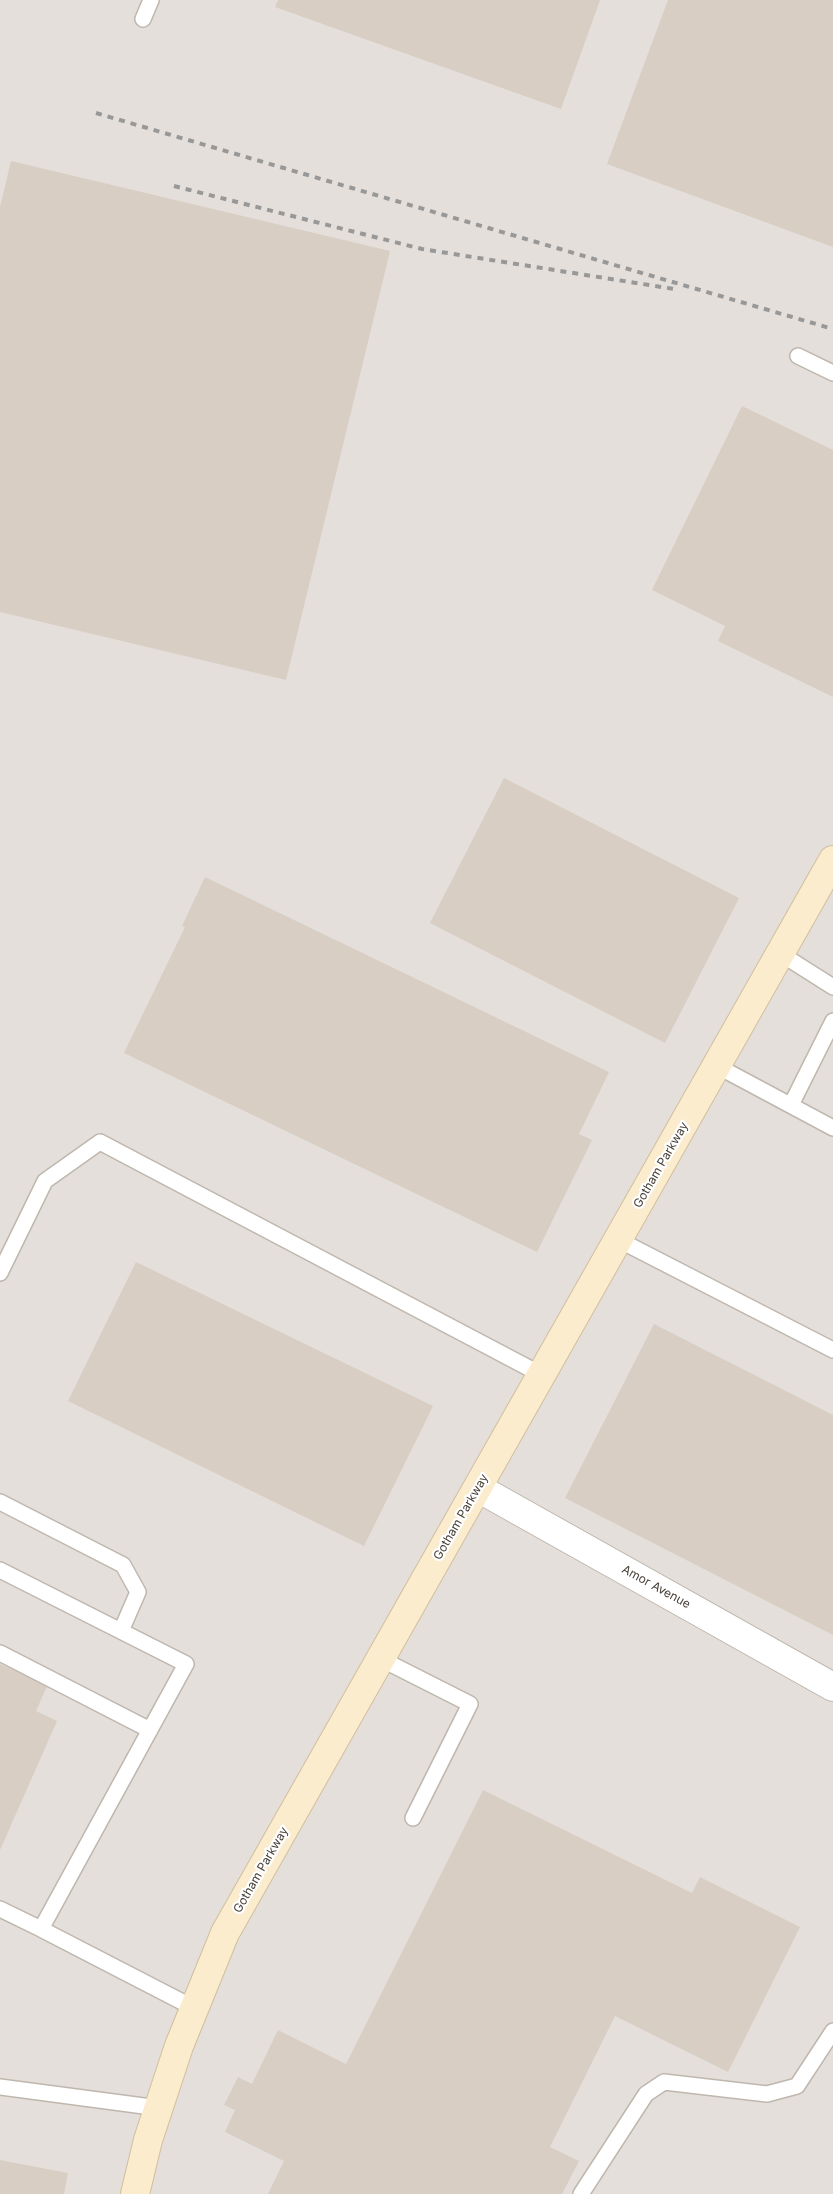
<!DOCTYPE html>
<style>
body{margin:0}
canvas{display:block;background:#f4f0ea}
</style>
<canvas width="833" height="2194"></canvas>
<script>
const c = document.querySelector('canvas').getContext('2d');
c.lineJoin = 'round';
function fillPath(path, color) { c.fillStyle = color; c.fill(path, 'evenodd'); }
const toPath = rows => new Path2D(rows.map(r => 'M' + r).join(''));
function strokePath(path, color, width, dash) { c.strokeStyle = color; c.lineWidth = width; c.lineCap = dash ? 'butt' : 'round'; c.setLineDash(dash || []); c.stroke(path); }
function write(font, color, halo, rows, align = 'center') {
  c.font = font + ' Inter,sans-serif'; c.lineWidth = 4.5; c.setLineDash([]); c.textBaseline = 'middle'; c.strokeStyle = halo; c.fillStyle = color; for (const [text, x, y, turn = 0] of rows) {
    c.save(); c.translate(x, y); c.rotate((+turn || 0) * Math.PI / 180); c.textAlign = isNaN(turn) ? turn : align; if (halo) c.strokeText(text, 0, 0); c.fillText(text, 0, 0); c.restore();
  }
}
const industrial = toPath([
 [0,0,833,0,833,2194,0,2194]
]);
const building = toPath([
 [278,0,600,0,561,109,275,7],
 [668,0,833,0,833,247,607,164],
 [11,161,390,251,286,680,0,612,0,207],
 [742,406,833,450,833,697,718,641,725,626,652,590],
 [504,778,739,898,665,1043,430,923],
 [205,877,609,1072,579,1134,592,1140,537,1252,124,1053,185,927,182,926],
 [136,1262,433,1406,364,1546,68,1401],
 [654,1324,833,1415,833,1635,565,1498],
 [0,1664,48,1684,36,1711,57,1721,0,1850],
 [483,1790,692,1893,700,1877,800,1927,728,2072,615,2016,550,2147,579,2161,562,2194,268,2194,284,2161,225,2132,235,2110,224,2105,238,2077,252,2084,278,2030,346,2064],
 [0,2160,68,2173,64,2194,0,2194]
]);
const lane = toPath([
 [143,19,151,0],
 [798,356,833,373],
 [781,954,833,987],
 [717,1066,833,1128],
 [791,1105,833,1021],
 [619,1240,833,1350],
 [0,1273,45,1181,100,1142,542,1375],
 [0,1502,123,1565,138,1592,121,1631],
 [0,1570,186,1664,41,1929,194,2008],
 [0,1653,150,1730],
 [381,1659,470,1704,413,1818],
 [0,1909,41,1929],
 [0,2087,159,2108],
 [581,2194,646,2094,664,2082,767,2094,797,2086,833,2031]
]);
const street = toPath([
 [478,1488,833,1687]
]);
const secondary = toPath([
 [135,2194,148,2140,179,2046,225,1933,833,860]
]);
const rail = toPath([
 [96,113,833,329],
 [174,186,422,249,674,289]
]);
const streetNames = [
 ["Gotham Parkway",661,1165,-60],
 ["Gotham Parkway",461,1517,-60],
 ["Amor Avenue",656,1587,29],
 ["Gotham Parkway",261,1870,-60]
];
fillPath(industrial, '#e4dfdb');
fillPath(building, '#d8cec3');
strokePath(lane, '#bfb7ad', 18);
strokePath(street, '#bfb7ad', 30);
strokePath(secondary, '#d1bf9c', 30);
strokePath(lane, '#fff', 15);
strokePath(street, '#fff', 28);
strokePath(secondary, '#fbeccd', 28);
strokePath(rail, '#989898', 4, [6, 6]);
write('12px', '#484038', '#fff', streetNames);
</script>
